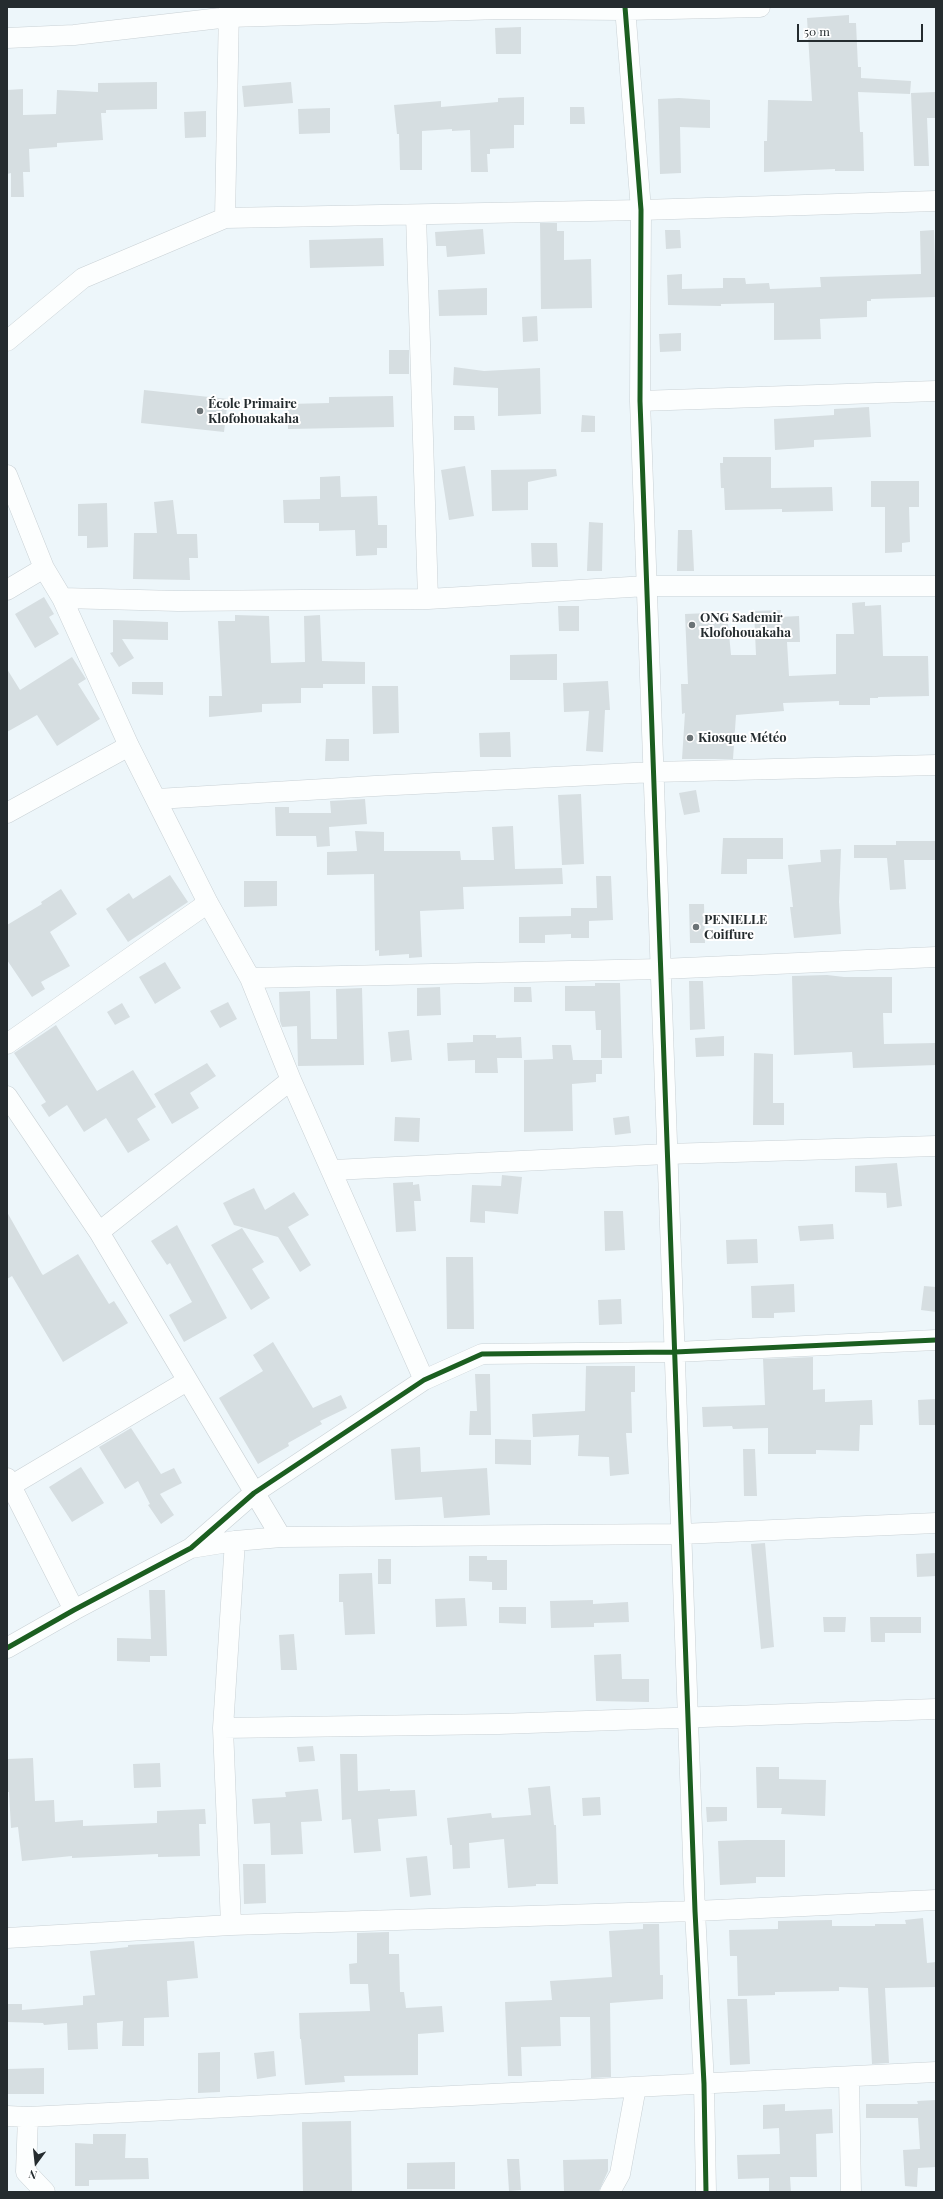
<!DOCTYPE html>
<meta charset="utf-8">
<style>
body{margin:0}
#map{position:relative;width:943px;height:2199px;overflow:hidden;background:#edf6fa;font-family:"Playfair Display",serif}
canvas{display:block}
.frame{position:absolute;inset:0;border:8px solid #252c2f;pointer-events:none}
.north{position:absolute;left:16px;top:2143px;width:40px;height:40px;-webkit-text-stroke:3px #fff;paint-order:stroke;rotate:195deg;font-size:11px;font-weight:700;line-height:16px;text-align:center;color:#252c2f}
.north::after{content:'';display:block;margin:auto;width:14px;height:18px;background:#252c2f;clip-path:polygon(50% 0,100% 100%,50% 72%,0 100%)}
.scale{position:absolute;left:797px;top:24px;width:126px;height:18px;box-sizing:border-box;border:2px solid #252c2f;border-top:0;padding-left:5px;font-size:12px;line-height:14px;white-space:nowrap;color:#252c2f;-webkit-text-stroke:3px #fff;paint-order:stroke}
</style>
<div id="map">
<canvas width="943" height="2199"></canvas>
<div class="frame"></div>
<div class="north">N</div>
<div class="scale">50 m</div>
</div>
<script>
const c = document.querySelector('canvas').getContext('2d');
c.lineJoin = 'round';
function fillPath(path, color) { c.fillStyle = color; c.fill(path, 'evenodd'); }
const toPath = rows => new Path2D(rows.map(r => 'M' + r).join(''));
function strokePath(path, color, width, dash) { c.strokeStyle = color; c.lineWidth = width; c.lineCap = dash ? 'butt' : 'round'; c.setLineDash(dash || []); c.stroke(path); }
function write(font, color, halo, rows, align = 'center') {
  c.font = font + ' "Playfair Display",serif'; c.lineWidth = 4; c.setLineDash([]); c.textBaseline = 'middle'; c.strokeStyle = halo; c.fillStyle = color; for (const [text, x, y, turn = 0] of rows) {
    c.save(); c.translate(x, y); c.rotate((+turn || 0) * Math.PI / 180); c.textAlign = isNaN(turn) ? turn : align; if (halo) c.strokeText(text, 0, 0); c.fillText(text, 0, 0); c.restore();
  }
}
const building = toPath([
 [849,15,849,23,856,23,858,67,861,67,861,78,911,81,910,94,858,92,860,132,863,132,864,171,835,171,835,169,764,172,764,141,767,141,768,100,812,101,807,18],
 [521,27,521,54,496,54,495,28],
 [157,82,157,109,106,110,106,113,101,113,103,140,57,143,57,147,29,149,30,172,23,172,24,197,11,197,11,173,7,174,7,90,23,89,23,115,56,114,57,90,98,92,98,83],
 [291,82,293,103,244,107,242,86],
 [936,92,936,118,927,118,929,166,914,166,911,93],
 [524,97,524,125,514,125,514,148,490,149,490,154,487,154,488,172,471,172,470,130,452,131,452,129,422,131,422,170,400,170,399,134,397,134,394,105,441,101,441,107,498,102,498,98],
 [679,98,710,100,710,128,680,127,681,173,660,174,658,99],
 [570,107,584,107,585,124,570,124],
 [330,108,330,133,299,134,298,109],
 [206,111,206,137,185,138,184,112],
 [540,223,557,223,557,231,564,231,564,260,591,259,592,308,541,309],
 [483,229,485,254,447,257,446,246,436,246,435,232],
 [665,230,680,230,681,248,666,249],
 [934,230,936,297,871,299,871,301,867,301,867,317,820,319,821,339,774,340,774,303,721,304,721,306,668,305,667,275,682,274,682,289,723,288,723,278,745,278,746,284,769,283,770,289,821,287,820,277,921,274,920,231],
 [383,238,384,266,310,268,309,240],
 [487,288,487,315,439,316,438,290],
 [537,316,538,341,523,342,522,317],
 [681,333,681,351,660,352,659,334],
 [389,350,409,350,409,374,389,374],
 [454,367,484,371,540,368,541,414,498,416,498,388,453,385],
 [144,390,228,399,224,432,141,423],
 [393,396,394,427,288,429,288,404,329,403,329,397],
 [869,407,871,437,814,440,814,447,775,450,774,419,834,415,834,409],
 [582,415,595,416,595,432,581,432],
 [454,416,474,416,475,430,454,430],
 [723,457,771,457,771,488,832,487,833,511,782,512,782,509,725,510,724,488,721,488,720,463,723,463],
 [465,466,474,516,449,520,441,470],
 [556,469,557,476,528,482,528,510,492,511,491,470],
 [340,476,341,497,377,496,378,525,387,525,387,548,377,548,377,555,356,556,355,530,319,531,319,523,284,523,283,500,320,499,320,477],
 [871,481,919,481,919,507,909,507,910,542,902,543,902,552,885,553,885,507,871,507],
 [173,500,177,534,197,534,198,558,189,558,190,580,133,579,134,533,157,533,154,502],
 [107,503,108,547,87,548,87,536,78,536,78,504],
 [589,522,603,523,602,571,587,571],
 [678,530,692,530,694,571,677,571],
 [531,543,557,543,558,567,532,567],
 [44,597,54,614,49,617,59,634,35,648,15,614],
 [865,602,865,606,881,605,883,656,928,656,929,696,878,697,878,698,870,698,870,705,839,705,839,701,783,703,784,711,736,715,733,759,682,759,685,713,682,714,681,684,688,684,685,614,709,613,709,615,727,613,731,655,756,655,754,611,781,610,780,617,799,616,800,642,787,642,789,676,836,674,836,634,854,634,852,603],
 [558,606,579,606,579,631,559,631],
 [235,615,269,616,271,663,305,662,304,616,320,615,322,661,365,662,365,684,323,684,323,688,301,688,301,703,262,704,262,712,209,717,209,696,222,696,218,621,235,621],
 [113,620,168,622,168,640,122,639,134,658,119,667,110,653,113,652],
 [557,654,557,680,510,680,510,655],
 [72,657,86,679,78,684,100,719,57,746,37,715,7,732,7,669,20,690],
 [608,681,610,710,605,710,603,752,586,751,589,711,564,712,563,683],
 [132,682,163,682,163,695,132,694],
 [372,686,398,686,399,733,373,734],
 [510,732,511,757,480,757,479,733],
 [326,739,349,739,349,761,325,761],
 [696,790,700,812,684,815,679,793],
 [581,794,584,864,562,865,558,795],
 [365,799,367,824,329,827,330,846,317,847,316,836,276,836,275,807,289,807,289,813,331,813,330,801],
 [513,826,515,869,562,868,563,884,463,887,464,909,420,911,422,957,409,958,409,954,379,956,379,950,375,951,374,874,327,875,327,852,357,851,355,831,384,832,384,851,460,851,461,860,494,860,492,827],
 [723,838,783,838,783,859,747,859,747,874,721,874],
 [896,841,935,841,935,860,904,860,906,889,890,890,887,858,854,858,854,845,896,845],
 [841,849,839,902,841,934,794,938,790,907,793,907,788,865,821,862,820,850],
 [170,875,188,902,128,942,106,909,129,893,133,899],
 [596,876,611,876,613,920,589,921,589,938,571,938,571,934,545,935,545,943,519,943,519,917,571,916,571,908,597,908],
 [244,881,277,881,277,906,244,907],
 [61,889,77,914,50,932,70,966,41,982,45,989,32,997,7,960,7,925,42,904,41,902],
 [689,904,704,904,705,943,690,943],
 [165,962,181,988,155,1004,139,977],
 [827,975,844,977,892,977,892,1013,883,1013,884,1044,936,1043,936,1065,853,1068,852,1052,794,1055,792,976],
 [689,981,703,981,705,1029,690,1030],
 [595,983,620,983,622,1058,601,1058,601,1030,596,1030,595,1011,565,1011,565,986,595,986],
 [440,987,441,1015,417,1016,417,988],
 [514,987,531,987,532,1002,514,1002],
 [362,988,364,1065,298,1066,297,1026,282,1027,280,1021,279,992,310,991,311,1039,337,1039,336,989],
 [228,1002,237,1019,220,1028,210,1011],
 [122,1003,130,1017,115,1025,107,1012],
 [56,1025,97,1091,133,1070,156,1107,137,1119,150,1140,128,1153,106,1118,84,1132,67,1105,49,1117,41,1105,46,1102,14,1053],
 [409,1030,412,1060,391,1062,388,1032],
 [473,1035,496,1035,496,1038,521,1037,522,1058,497,1058,498,1073,475,1073,475,1060,448,1061,447,1043,473,1042],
 [724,1036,724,1056,696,1057,695,1038],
 [552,1045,571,1045,573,1060,602,1060,602,1074,596,1074,596,1082,572,1084,573,1131,524,1132,524,1060,553,1059],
 [754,1053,773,1054,773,1103,784,1103,784,1125,753,1125],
 [207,1063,216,1076,190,1093,199,1108,172,1124,154,1094],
 [629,1116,631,1133,615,1135,613,1118],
 [395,1117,420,1118,419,1142,394,1141],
 [897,1163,902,1206,887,1208,886,1193,855,1192,855,1166],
 [502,1175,522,1177,518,1214,485,1211,485,1223,470,1222,472,1185,501,1186],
 [413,1182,413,1185,419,1184,421,1201,414,1201,416,1231,396,1232,393,1183],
 [254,1188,265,1210,294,1192,309,1215,288,1227,311,1265,300,1272,278,1237,234,1225,223,1203],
 [604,1211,623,1211,625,1250,605,1251],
 [7,1212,42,1274,43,1275,78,1254,109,1304,114,1301,128,1323,63,1362,12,1276,7,1279],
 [833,1224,834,1239,800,1241,798,1226],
 [177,1225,227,1318,184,1342,169,1315,192,1302,170,1263,167,1265,151,1241],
 [242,1228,264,1262,252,1269,270,1298,251,1310,211,1245],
 [757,1239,758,1263,727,1264,726,1240],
 [446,1257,473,1257,474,1329,447,1329],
 [794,1284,795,1312,774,1313,774,1318,752,1318,751,1286],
 [924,1286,936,1287,936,1312,921,1310],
 [621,1299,622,1324,599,1325,598,1300],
 [273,1342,313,1408,341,1395,347,1408,320,1421,322,1424,288,1443,289,1446,258,1464,219,1398,263,1371,253,1355],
 [813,1357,813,1390,825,1389,825,1402,872,1400,873,1425,860,1425,859,1451,816,1450,816,1454,768,1454,768,1428,733,1429,732,1426,703,1427,702,1407,765,1405,763,1359],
 [586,1366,635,1366,635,1392,631,1392,632,1433,626,1433,629,1474,610,1476,609,1457,578,1456,579,1435,533,1437,532,1414,585,1411],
 [475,1374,490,1374,491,1435,469,1435,470,1411,477,1411],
 [936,1399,936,1425,919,1425,918,1400],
 [131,1428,161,1474,174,1468,182,1483,160,1494,174,1515,161,1524,148,1505,150,1504,138,1481,125,1489,99,1447],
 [495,1439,531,1440,531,1465,495,1464],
 [420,1447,421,1472,487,1468,490,1515,444,1518,442,1497,395,1500,391,1449],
 [743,1449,755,1449,757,1496,744,1496],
 [81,1467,104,1503,72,1522,49,1487],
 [765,1543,774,1647,761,1649,751,1544],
 [936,1553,936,1576,917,1577,916,1554],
 [469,1556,487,1556,487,1560,507,1560,507,1590,492,1590,492,1582,469,1581],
 [378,1559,391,1559,391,1584,378,1584],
 [372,1573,375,1634,345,1635,343,1602,339,1602,339,1574],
 [149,1590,165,1590,167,1656,150,1656,150,1662,117,1661,117,1638,151,1639],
 [465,1598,467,1626,436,1627,435,1599],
 [593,1600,593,1604,628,1602,629,1622,594,1623,594,1627,551,1628,550,1601],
 [499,1607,526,1607,526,1624,499,1623],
 [823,1617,846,1617,845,1632,824,1632],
 [870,1617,921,1617,921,1633,885,1633,885,1642,871,1642],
 [294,1634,297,1670,281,1670,279,1635],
 [621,1654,622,1679,649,1679,649,1702,596,1701,594,1655],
 [313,1746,315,1761,299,1762,297,1747],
 [340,1754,357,1754,358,1791,390,1789,390,1791,415,1790,417,1816,378,1819,381,1851,354,1853,351,1819,342,1820],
 [33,1758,35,1801,54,1800,55,1822,83,1820,83,1826,157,1823,157,1811,205,1809,206,1824,199,1824,200,1856,158,1857,158,1854,72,1858,72,1856,22,1861,18,1827,11,1828,9,1792,7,1792,7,1759],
 [160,1763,161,1787,134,1788,133,1764],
 [756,1767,779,1767,779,1779,826,1780,825,1816,781,1814,782,1808,757,1808],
 [550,1786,554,1825,556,1825,558,1884,536,1884,536,1886,508,1888,504,1839,469,1843,470,1868,453,1869,452,1845,450,1845,447,1818,491,1813,492,1818,531,1815,528,1788],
 [318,1789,322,1821,301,1822,303,1854,271,1855,270,1823,254,1824,252,1799,286,1797,285,1792],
 [600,1797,601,1815,583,1816,582,1798],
 [706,1807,727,1807,727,1821,707,1822],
 [747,1840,785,1840,785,1877,756,1877,756,1883,720,1885,718,1841],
 [427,1856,431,1895,410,1897,406,1858],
 [243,1864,265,1864,266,1903,244,1904],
 [923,1918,927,1963,936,1962,936,1987,885,1988,889,2063,872,2064,868,1988,839,1987,839,1991,775,1992,775,1995,738,1996,737,1956,730,1956,729,1930,778,1929,778,1921,832,1920,832,1926,875,1926,875,1924,906,1924,905,1920],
 [643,1924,659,1924,660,1975,663,1975,663,1999,610,2003,611,2077,591,2078,590,2017,560,2017,561,2046,521,2047,522,2076,508,2076,505,2002,552,2000,550,1981,612,1977,609,1931,643,1929],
 [389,1932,389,1954,399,1954,400,1992,404,1992,406,2008,442,2006,444,2032,418,2034,418,2075,344,2076,345,2082,305,2085,301,2039,300,2039,299,2013,370,2011,368,1984,350,1984,349,1964,357,1963,357,1933],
 [194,1941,198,1978,167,1981,169,2017,144,2018,144,2046,122,2046,123,2021,97,2023,98,2049,68,2050,67,2023,44,2025,43,2023,7,2022,7,2004,22,2004,22,2010,83,2005,83,1996,95,1995,90,1951,128,1947,128,1945],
 [727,1999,747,1999,750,2064,730,2065],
 [274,2051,276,2076,257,2079,254,2053],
 [220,2052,220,2092,198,2093,198,2053],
 [44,2068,44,2094,7,2094,7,2069],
 [936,2100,936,2167,918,2168,917,2187,905,2186,903,2150,920,2149,918,2118,866,2118,866,2104,918,2104,917,2101],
 [785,2104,785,2111,832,2109,833,2133,816,2134,817,2177,790,2177,791,2192,769,2192,769,2178,738,2179,737,2155,780,2154,779,2128,763,2129,763,2105],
 [351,2121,352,2192,303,2192,302,2122],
 [93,2134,126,2134,125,2158,148,2158,149,2179,89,2180,89,2186,75,2186,75,2143,93,2144],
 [507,2159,519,2159,521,2190,509,2191],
 [608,2159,608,2171,599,2191,564,2191,563,2160],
 [455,2162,455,2189,407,2189,407,2163]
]);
const street = toPath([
 [625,7,641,210,640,401,695,1911,704,2084,706,2192],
 [7,38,74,35,229,17,502,9,625,10,760,7],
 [416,215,428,599],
 [225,218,229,7],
 [7,341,83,278,225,218,641,210,936,201],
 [640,401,936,391],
 [7,475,44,568,62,598,129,746,208,903,250,978,291,1080,424,1380],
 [7,590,44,568],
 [62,598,178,601,428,599,647,586,936,586],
 [157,799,375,786,654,772,936,765],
 [7,813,129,746],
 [250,978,661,969,936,957],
 [7,1044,208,903],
 [7,1096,99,1232,281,1537],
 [333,1170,667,1154,936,1146],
 [99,1232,291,1080],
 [7,1478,74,1610],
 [7,1488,187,1381],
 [191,1548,235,1541,281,1537,681,1534,936,1523],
 [7,1648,74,1610,191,1548,254,1493,424,1380,482,1354,675,1352,936,1340],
 [223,1728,499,1724,936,1709],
 [231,1925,223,1728,235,1541],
 [7,1938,231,1925,695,1911,936,1900],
 [849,2077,851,2192],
 [7,2116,28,2117,936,2072],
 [28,2117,26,2172,45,2192],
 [610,2192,620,2174,636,2087]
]);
const cycleway = toPath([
 [625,7,641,210,640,401,695,1911,704,2084,706,2192],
 [7,1648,74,1610,191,1548,254,1493,424,1380,482,1354,675,1352,936,1340]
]);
const markers = [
 [200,411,4,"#6b7376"],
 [692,625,4,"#6b7376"],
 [690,738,4,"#6b7376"],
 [696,927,4,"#6b7376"]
];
const poiNames = [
 ["École Primaire",208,404],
 ["Klofohouakaha",208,419],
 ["ONG Sademir",700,618],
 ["Klofohouakaha",700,633],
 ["Kiosque Météo",698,738],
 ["PENIELLE",704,920],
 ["Coiffure",704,935]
];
fillPath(building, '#d6dee1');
strokePath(street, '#c9d1d5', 21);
strokePath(street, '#fcfefe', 20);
strokePath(cycleway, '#1b5e20', 5);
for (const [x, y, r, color] of markers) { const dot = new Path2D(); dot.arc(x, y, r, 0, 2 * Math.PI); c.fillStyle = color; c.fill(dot); strokePath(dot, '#fff', 1.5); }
write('bold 13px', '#252c2f', '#fff', poiNames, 'left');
</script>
